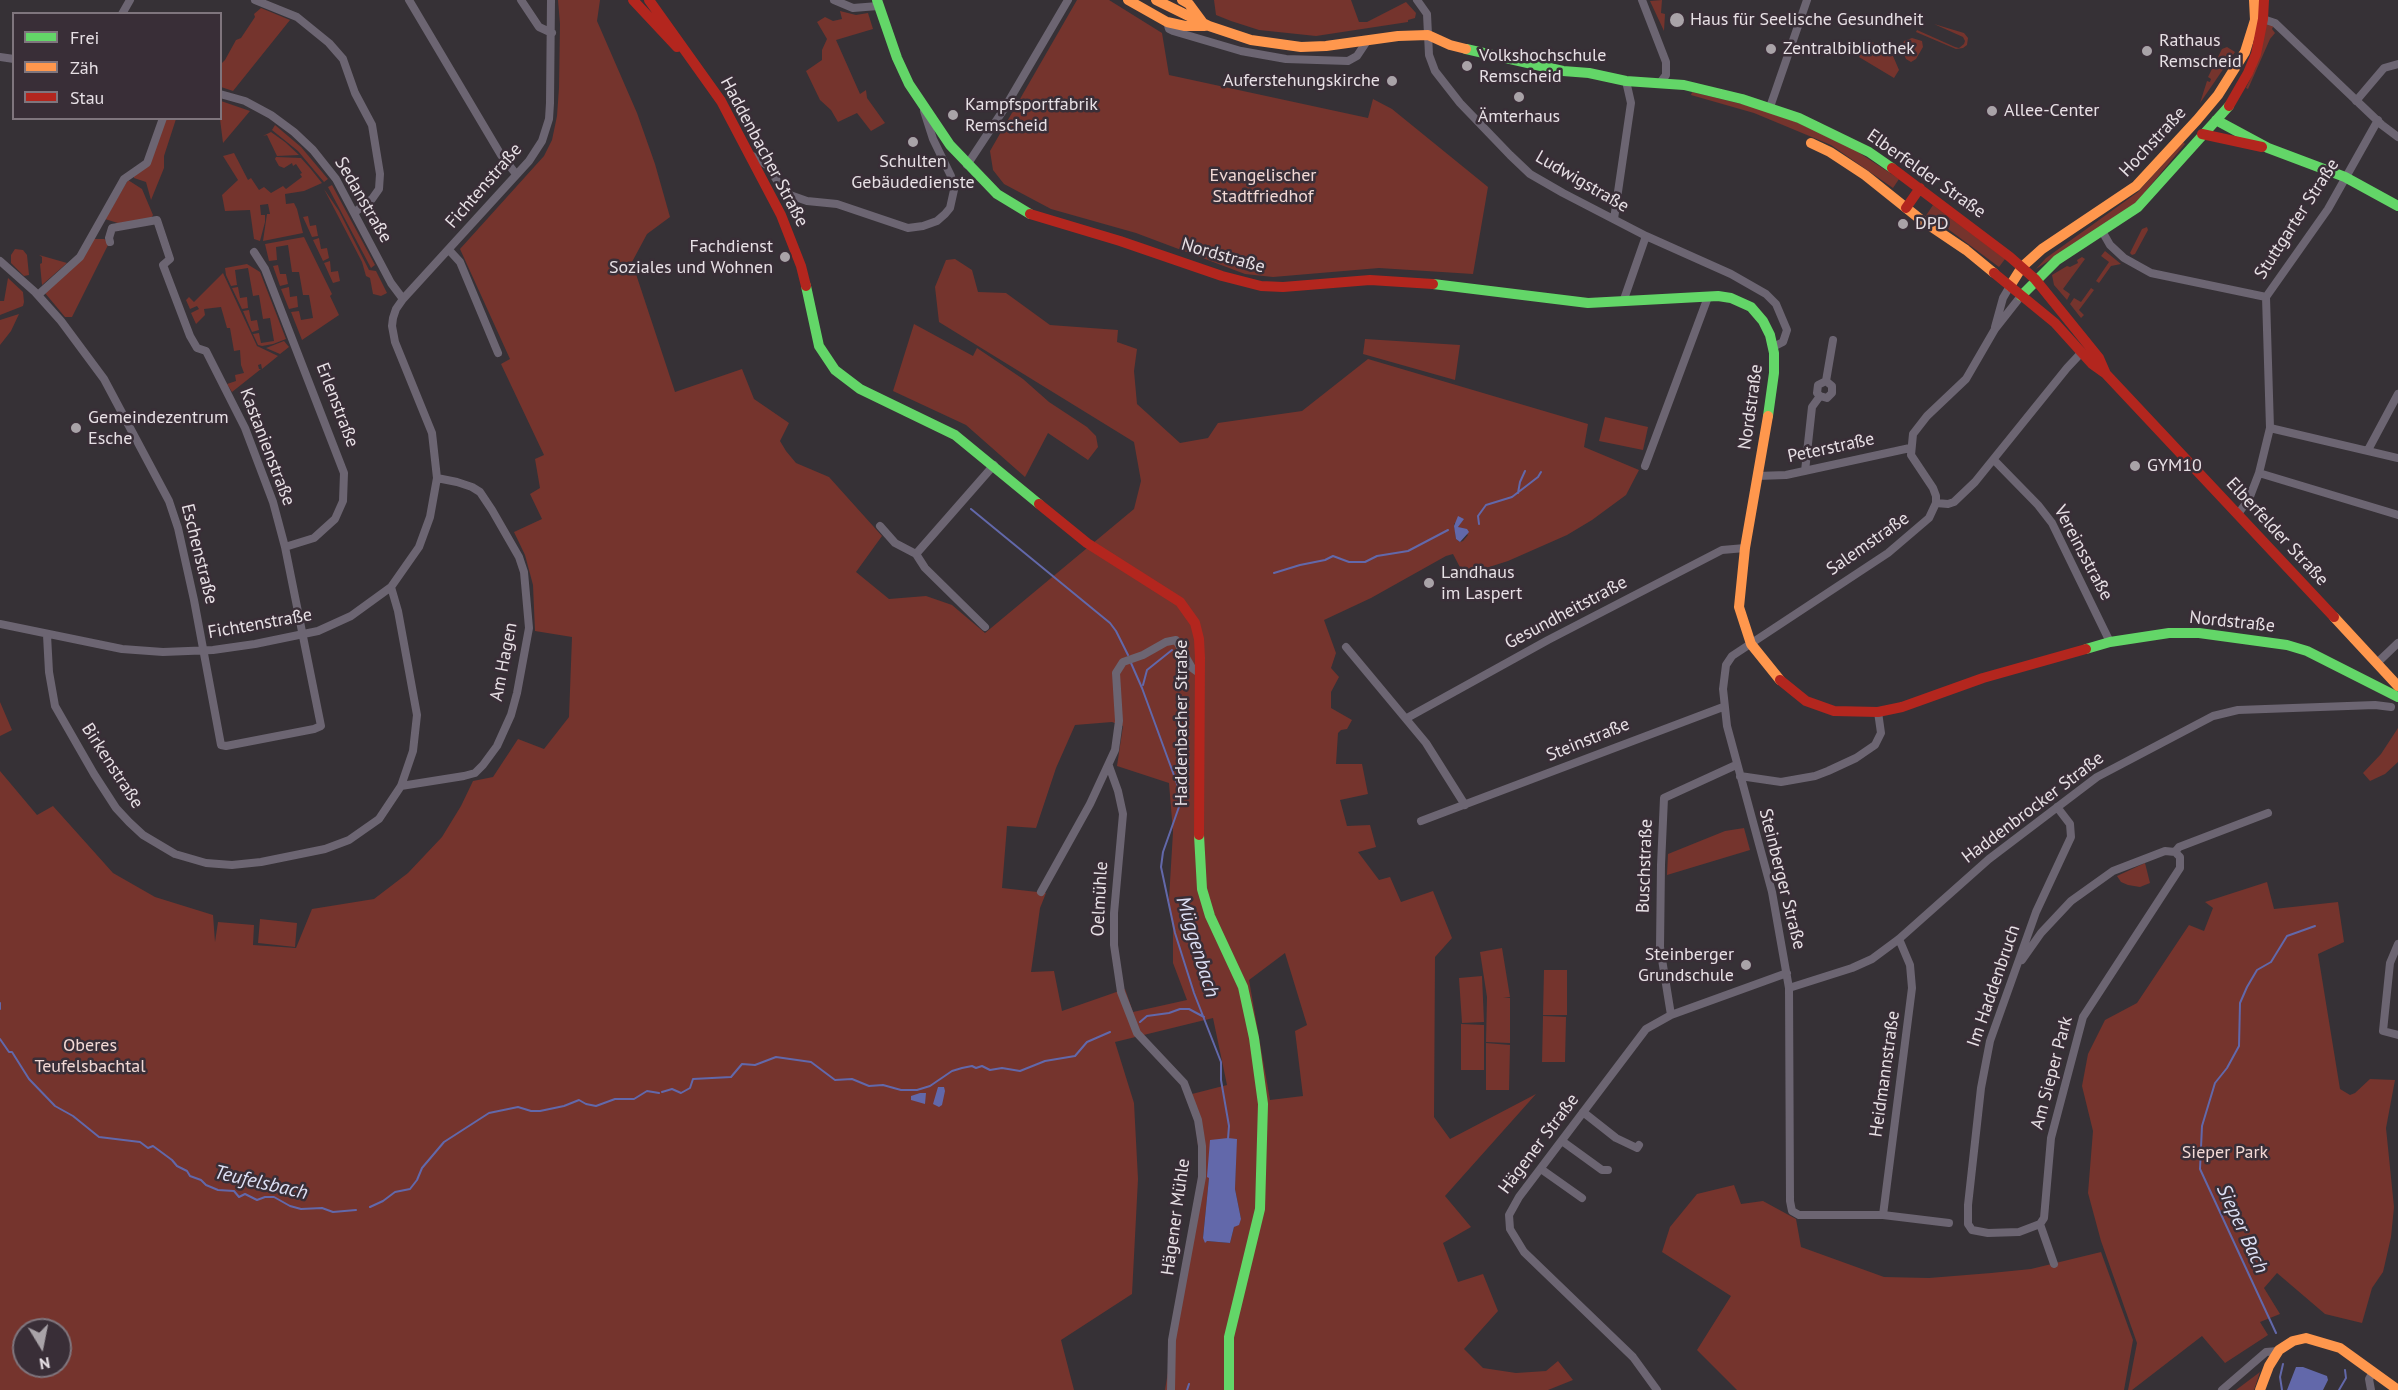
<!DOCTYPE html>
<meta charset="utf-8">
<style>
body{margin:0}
#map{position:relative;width:2398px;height:1390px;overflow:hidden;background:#363136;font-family:"PT Sans",sans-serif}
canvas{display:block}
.legend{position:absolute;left:12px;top:12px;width:210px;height:108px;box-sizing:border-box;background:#392e37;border:2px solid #7f757d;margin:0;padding:8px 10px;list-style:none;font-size:18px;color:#e7e0e5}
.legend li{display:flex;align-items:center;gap:12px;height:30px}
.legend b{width:30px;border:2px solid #7f757d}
.north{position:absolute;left:12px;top:1318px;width:60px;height:60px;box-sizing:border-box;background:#392e37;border:2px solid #7f757d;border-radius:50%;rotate:170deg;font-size:16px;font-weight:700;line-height:24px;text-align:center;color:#e7e0e5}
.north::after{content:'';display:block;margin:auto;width:21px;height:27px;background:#a9a3a8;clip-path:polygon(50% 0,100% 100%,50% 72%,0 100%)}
</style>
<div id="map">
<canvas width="2398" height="1390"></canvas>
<ul class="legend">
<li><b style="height:8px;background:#63d668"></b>Frei</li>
<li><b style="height:8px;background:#ff974d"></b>Zäh</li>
<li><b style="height:8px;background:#b3261e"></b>Stau</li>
</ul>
<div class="north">N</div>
</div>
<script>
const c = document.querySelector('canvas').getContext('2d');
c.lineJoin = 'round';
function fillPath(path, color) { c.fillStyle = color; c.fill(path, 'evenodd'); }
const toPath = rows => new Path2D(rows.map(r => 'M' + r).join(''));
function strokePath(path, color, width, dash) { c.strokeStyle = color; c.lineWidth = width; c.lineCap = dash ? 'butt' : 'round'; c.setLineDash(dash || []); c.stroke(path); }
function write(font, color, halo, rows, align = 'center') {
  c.font = font + ' "PT Sans",sans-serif'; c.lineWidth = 5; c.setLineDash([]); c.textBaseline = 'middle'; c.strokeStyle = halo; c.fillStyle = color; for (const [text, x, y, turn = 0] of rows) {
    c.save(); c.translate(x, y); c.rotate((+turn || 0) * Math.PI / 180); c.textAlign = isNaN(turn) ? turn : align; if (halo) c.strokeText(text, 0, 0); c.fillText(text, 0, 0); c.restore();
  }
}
const green = toPath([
 [558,0,600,0,597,21,637,113,655,164,670,217,647,234,632,262,675,392,742,369,754,399,789,423,780,441,786,451,796,463,829,477,882,536,856,572,889,599,926,596,952,605,985,633,1134,509,1141,481,1134,442,939,322,935,287,946,260,955,259,972,270,978,292,1006,293,1050,325,1118,330,1117,342,1137,349,1134,371,1137,404,1180,443,1208,438,1218,423,1302,411,1368,359,1588,424,1584,447,1639,470,1626,495,1592,520,1567,535,1508,561,1464,575,1453,554,1446,556,1371,598,1324,620,1336,653,1331,668,1339,677,1331,692,1331,708,1352,720,1347,729,1341,730,1338,733,1336,764,1362,764,1368,794,1340,800,1347,826,1370,825,1376,847,1358,852,1379,880,1390,877,1401,902,1433,891,1452,938,1435,957,1434,1117,1450,1139,1536,1094,1445,1196,1471,1227,1443,1243,1458,1282,1483,1274,1498,1311,1464,1349,1483,1368,1516,1373,1546,1371,1558,1361,1573,1380,1548,1390,1165,1390,1201,1171,1192,1094,1227,1085,1213,1018,1115,1042,1134,1103,1138,1179,1132,1294,1061,1340,1074,1390,0,1390,0,771,37,815,53,806,113,873,155,897,213,915,215,942,218,922,254,925,253,945,296,948,312,909,374,899,408,873,442,837,461,806,473,781,493,777,518,739,544,749,569,717,572,637,535,631,533,585,525,555,514,532,542,519,530,494,540,488,535,459,544,455,501,364,510,359,460,249,544,156,552,140,557,116,559,88,560,24],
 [1454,523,1468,535,1463,541,1460,542,1456,539],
 [1112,722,1123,726,1117,766,1169,783,1173,832,1169,899,1173,930,1173,963,1187,1000,1133,1012,1125,989,1062,1011,1054,971,1031,972,1040,908,1046,893,1002,888,1007,826,1036,828,1056,768,1075,725],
 [1285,953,1307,1025,1295,1031,1303,1096,1270,1100,1249,980],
 [1236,1139,1235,1189,1241,1219,1234,1227,1230,1243,1207,1241,1203,1238,1209,1178],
 [24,1330,60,1330,60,1366,24,1366],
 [1077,0,1109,0,1162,33,1169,75,1368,118,1373,99,1392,109,1488,187,1473,274,1379,268,1273,277,1245,274,1136,233,1051,209,1004,184,993,170,990,151],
 [1214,0,1351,0,1359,22,1367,22,1406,2,1416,13,1415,18,1408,20,1408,22,1316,36,1259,30,1231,21,1216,15],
 [1662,0,1661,13,1665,14,1664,31,1650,1],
 [261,8,290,20,233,91,221,87,221,64,225,60,236,40,241,38,255,17,254,14],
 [840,11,856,15,868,13,873,29,836,40,860,94,866,90,867,98,885,123,871,131,857,113,838,122,831,110,820,100,806,71,822,60,822,50,827,39,817,22,825,17,833,21,842,19],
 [2267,23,2274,25,2272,29,2275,33,2270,39,2248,89,2246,88,2255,69],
 [1934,24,1964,33,1968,38,1967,45,1963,48,1956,49,1916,32,1917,30,1955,47,1959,48,1964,44,1965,41,1963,37],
 [1912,38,1922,41,1923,47,1916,59,1911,62,1906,59,1901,48,1904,41],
 [1869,41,1890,49,1899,70,1894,78,1859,57],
 [2227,47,2235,52,2200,103,2207,81,2210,82,2211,79,2208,77,2222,49],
 [1692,92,1750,106,1794,121,1852,148,1899,179,1893,188,1831,145,1754,113,1691,95],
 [221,101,250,111,223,143,220,119],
 [166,119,176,119,164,156,164,168,151,200,146,182,134,178,134,176,149,165],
 [275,125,301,147,328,179,324,182,298,151,272,130],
 [271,132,285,142,299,155,277,156,267,135,263,136],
 [2183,142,2185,144,2135,204,2036,269,2046,258,2138,192],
 [234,153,248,180,251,178,259,190,264,187,271,193,283,186,286,189,302,177,300,174,302,173,296,164,293,166,292,163,284,168,279,166,275,159,276,157,301,158,310,168,322,183,304,191,285,194,286,204,294,203,297,209,303,233,263,241,267,214,270,214,268,204,260,205,261,215,265,215,265,222,260,241,254,239,250,210,225,211,222,195,238,180,223,156],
 [128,180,142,189,153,215,150,220,121,224,105,219],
 [332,185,375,265,371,268,328,187],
 [324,189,339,211,369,270,376,271,387,293,381,296,373,294,370,278,366,276,362,262],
 [1933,205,2005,259,1999,267,1944,226,1925,217],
 [308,216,310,226,316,225,318,236,312,237,303,217],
 [2147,227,2148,230,2135,254,2132,255,2130,253,2142,229],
 [304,237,332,294,330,296,339,315,302,340,291,312,299,311,301,320,313,318,309,295,303,295,299,272,292,272,288,245,276,247,277,260,269,261,265,244],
 [319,238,321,249,327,248,329,258,323,261,313,240],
 [94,239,104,239,108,241,108,245,72,317,65,317,45,293],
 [15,249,23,250,27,255,29,275,24,276,11,263,11,255],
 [2105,251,2121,264,2111,266,2099,283,2096,281,2109,262,2101,256],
 [39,255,67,263,42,285,40,264,42,263,42,257],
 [2082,257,2085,259,2063,289,2070,294,2067,300,2054,285,2052,275,2067,266,2070,267,2078,263,2077,260],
 [330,261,331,272,338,271,340,281,333,283,324,263],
 [247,264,260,272,286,339,273,344,262,346,258,345,253,334,259,333,261,343,274,341,270,318,263,319,259,295,253,296,248,268,235,270,237,285,231,286,226,275,225,268],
 [278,265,280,274,286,274,288,284,280,286,273,266],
 [223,273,257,346,278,356,262,369,261,364,258,365,259,369,261,369,232,392,227,384,236,381,235,375,244,373,241,365,240,350,234,351,230,328,227,328,221,307,204,309,205,315,196,324,191,313,199,309,197,306,190,309,186,300,189,297,194,302],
 [8,278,23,292,24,302,23,306,0,315,0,301,4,301],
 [238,287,240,298,247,297,248,308,242,309,232,288],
 [289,287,290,297,297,296,298,307,289,309,281,289],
 [2091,288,2094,290,2079,310,2084,315,2081,318,2070,304,2074,298,2081,302],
 [249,310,251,321,257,320,259,330,252,332,243,311],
 [19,314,11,331,0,345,0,320],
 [914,324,973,356,977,348,1023,379,1049,402,1087,427,1096,436,1098,447,1088,460,1048,433,1025,477,966,425,893,391],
 [1365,339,1460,345,1455,380,1363,354],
 [284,341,289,347,280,354,266,348],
 [1605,417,1648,427,1643,450,1599,441],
 [0,702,12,730,0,736],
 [2398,728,2398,762,2385,774,2370,781,2363,773,2381,754],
 [1744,828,1750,850,1667,875,1668,854,1725,831],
 [2145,863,2150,883,2140,887,2128,885,2121,882,2117,876],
 [2267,882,2274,909,2338,902,2344,942,2318,954,2340,1089,2350,1095,2355,1093,2370,1079,2395,1080,2386,1128,2394,1207,2391,1237,2383,1272,2372,1288,2362,1323,2325,1314,2277,1273,2264,1288,2280,1314,2260,1322,2268,1335,2225,1363,2202,1336,2132,1390,2128,1390,2137,1343,2101,1241,2088,1193,2093,1131,2082,1086,2088,1054,2105,1020,2137,1003,2189,925,2204,931,2213,908,2205,902],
 [260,919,297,923,295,947,258,943],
 [1502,948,1510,997,1503,997,1510,998,1510,1043,1486,1042,1487,997,1480,952],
 [1544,970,1567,970,1567,1015,1543,1015],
 [1482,976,1484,1022,1462,1023,1459,978],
 [1543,1016,1566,1017,1565,1062,1542,1062],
 [1461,1024,1484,1025,1484,1070,1461,1070],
 [1486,1043,1510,1045,1509,1090,1486,1090],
 [1734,1185,1741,1204,1763,1201,1796,1219,1801,1247,1884,1277,1929,1278,1991,1273,2031,1269,2101,1252,2133,1340,2124,1390,1737,1390,1697,1350,1731,1296,1662,1252,1670,1227,1697,1194],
 [2260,1372,2254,1390,2236,1390]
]);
const water = toPath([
 [1458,516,1464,519,1458,527,1467,529,1469,532,1460,542,1456,539,1454,526],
 [938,1087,944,1087,945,1091,942,1105,939,1107,933,1104],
 [920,1093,926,1093,925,1104,911,1100,911,1096],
 [1228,1138,1237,1139,1235,1189,1241,1219,1239,1225,1234,1227,1230,1243,1207,1241,1205,1243,1203,1238,1209,1178,1207,1177,1210,1140],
 [2296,1367,2303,1367,2327,1376,2328,1380,2323,1390,2287,1390]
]);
const stream = toPath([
 [1518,493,1520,482,1525,471],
 [971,509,1110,623,1116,631,1128,655],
 [1479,524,1478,516,1486,505,1512,497,1538,477,1541,472],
 [1274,573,1300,565,1325,560,1333,556,1349,562,1365,562,1377,556,1408,551,1448,530],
 [1131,663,1142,688,1179,789,1180,804,1163,852,1161,867,1175,933,1194,993,1221,1062,1221,1080,1229,1126,1228,1139],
 [1143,685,1147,670,1172,650],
 [0,1003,0,1009],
 [1140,1022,1147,1016,1169,1013,1180,1009,1189,1009,1204,1017],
 [0,1039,9,1052,12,1052,29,1079,55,1106,73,1116,99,1137,140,1142,148,1148,153,1146,172,1160,177,1166,187,1171,190,1176,201,1180,206,1185,218,1190,234,1191,239,1197,245,1194,257,1200,265,1197,274,1197,290,1206,301,1209,322,1208,333,1212,356,1210],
 [662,1092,672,1089,681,1093,690,1088,693,1079,731,1077,742,1064,755,1065,776,1057,811,1062,835,1080,852,1079,869,1086,883,1085,901,1090,917,1090,930,1086,952,1071,962,1068,972,1066,976,1068,982,1066,990,1070,1002,1068,1020,1071,1045,1061,1075,1056,1087,1042,1110,1032],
 [370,1207,383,1201,395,1192,410,1189,417,1180,422,1168,444,1142,489,1113,518,1107,531,1111,540,1111,564,1106,579,1100,586,1104,596,1106,615,1099,634,1099,647,1091,659,1093],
 [2276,1333,2200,1169,2202,1126,2215,1083,2227,1068,2239,1046,2240,1003,2247,987,2257,970,2271,962,2287,936,2315,926],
 [1187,1390,1189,1384],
 [2282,1390,2280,1377,2283,1364],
 [2339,1390,2346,1378,2345,1370]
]);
const street = toPath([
 [255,0,297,17,329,43,343,59,355,93,372,125,380,174,379,189,372,199,355,212],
 [409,0,501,155,516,174],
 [521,0,539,27,552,33],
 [834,0,853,8,878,6],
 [1417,0,1427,14,1429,55,1435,71,1460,103,1510,155,1530,174,1563,193,1646,236,1731,274,1766,294,1776,304,1787,330,1783,342,1773,347],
 [1642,0,1666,62,1666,75,1660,83],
 [122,14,130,0],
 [2263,19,2275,23,2382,125,2398,137],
 [1167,22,1169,29,1173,31,1241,51,1286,59,1348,61,1357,56,1367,41],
 [0,57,14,59],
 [220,94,245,101,271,115,294,132,313,150,336,179,391,283,403,299],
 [2356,101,2384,68,2398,64],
 [1770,107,1807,0],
 [751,155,768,166,782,189,790,195,807,201,837,204,908,228,923,226,937,221,945,214,950,208,954,190,951,176,933,139,924,111],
 [967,165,1004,109,1068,0],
 [1614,219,1631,103,1626,81],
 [2102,231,2110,245,2124,258,2151,273,2266,297],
 [449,250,460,262,498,353],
 [254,252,265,269,344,473,343,501,335,519,314,538,285,547],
 [0,261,35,292,61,321,104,379,169,501,178,528,194,600,221,745,226,746,314,729,321,726,285,547,273,502,245,428,206,351,197,348,190,336,163,265,170,259,157,220,112,228,109,238,110,242],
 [38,295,80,257,124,179,147,163,163,118],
 [1623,302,1646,236],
 [1995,327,2003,298,2010,286],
 [1820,396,1827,398,1832,393,1832,386,1826,381],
 [2270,428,2398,458],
 [2368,450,2398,394],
 [1994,460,2038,505,2052,523,2110,642],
 [1645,466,1708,297],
 [1805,471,1812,407,1820,396,1817,393,1818,385,1826,381,1833,340],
 [2259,473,2398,515],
 [1757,476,1786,475,1910,448],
 [1936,503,1948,504,1954,502,1975,482,2067,368,2082,352],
 [2238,514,2249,499,2259,473,2270,428,2266,297,2328,209,2378,120],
 [880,526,895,543,916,554],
 [0,624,122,649,163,652,213,650,255,644,318,631,351,616,391,587,419,547,430,517,437,478,432,433,395,342,392,326,393,318,396,309,403,299,529,161,542,141,549,119,550,103,551,0],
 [985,627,925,568,916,554,994,465],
 [47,635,49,672,55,706,94,774,116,808,129,822,143,835,175,854,206,863,232,865,261,862,325,849,349,840,379,819,401,786,413,751,417,715,398,611,391,587],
 [1346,647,1426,743,1465,805],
 [2377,663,2398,643],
 [1407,718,1548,640,1722,550,1745,548],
 [1109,766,1118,791,1123,814,1114,913,1114,945,1121,992,1137,1033,1184,1083,1198,1120,1202,1146,1202,1177,1172,1340,1171,1390],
 [1740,776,1781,782,1815,776,1828,771,1856,758,1875,745,1881,733,1878,712],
 [401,786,464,776,475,773,483,765,497,746,511,715,517,693,529,628,524,572,519,557,492,510,480,492,472,487,457,482,437,478],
 [2057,807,2070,824,2071,837,2036,912,1990,1041,1981,1088,1968,1205,1968,1224,1972,1230,1988,1233,2019,1232,2040,1224,2044,1218,2051,1138,2083,1017,2180,868,2180,857,2175,852],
 [1421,821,1723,707],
 [1041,892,1090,804,1115,750,1119,721,1116,673,1123,662,1143,655,1166,642,1176,640,1192,668,1199,673],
 [1899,939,1910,965,1912,988,1883,1215,1799,1215,1792,1211,1790,1201,1789,988,1772,892,1727,726,1723,689,1726,665,1732,656,1888,553,1929,518,1936,503,1936,496,1933,488,1911,455,1913,434,1927,416,1966,379,1995,329,2021,296],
 [2398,944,2390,963,2383,1031,2398,1035],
 [2022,960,2041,933,2071,901,2113,871,2165,851,2175,852,2179,847,2268,813],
 [1789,988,1852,968,1872,959,1899,939,1989,859,2097,777,2213,716,2238,710,2375,705,2391,707],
 [1671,1015,1660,947,1661,865,1664,798,1736,765],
 [1583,1112,1616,1138,1637,1148,1639,1145],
 [1562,1141,1602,1170,1608,1170],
 [1541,1169,1582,1198],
 [1883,1215,1949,1223],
 [2040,1224,2054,1264],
 [1657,1390,1633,1357,1524,1252,1510,1229,1509,1215,1519,1197,1646,1029,1671,1015,1787,973],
 [2222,1390,2266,1352,2278,1351],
 [2371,1390,2369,1379,2373,1372]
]);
const fast = toPath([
 [877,0,897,58,909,84,950,145,997,194,1030,214],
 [1466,49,1563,71,1589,73,1626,81,1684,85,1742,99,1799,118,1869,152,1892,168],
 [2216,120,2268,148,2345,177,2398,206],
 [1433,284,1588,303,1718,296,1731,298,1751,307,1763,321,1770,335,1774,353,1774,373,1768,416],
 [806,286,819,346,835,370,860,389,955,435,1039,504],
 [2021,296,2057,260,2138,207,2229,106],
 [2086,649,2110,642,2169,633,2199,633,2287,645,2307,651,2398,697],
 [1199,835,1202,889,1210,916,1243,987,1254,1038,1263,1104,1260,1209,1229,1337,1229,1390]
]);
const slow = toPath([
 [1128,0,1167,22,1185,26,1205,26],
 [1156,0,1209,26,1251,40,1301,47,1326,46,1398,36,1428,35,1450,45,1466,49],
 [1182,0,1189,4,1203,23],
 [1811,143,1830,152,1865,175,1920,219,1966,250,1994,273],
 [2010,286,2022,267,2042,249,2136,186,2197,120,2218,95,2245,52,2255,20,2254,0],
 [1768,416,1745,548,1739,607,1751,644,1780,680],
 [2334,617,2398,686],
 [2260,1390,2269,1366,2279,1350,2293,1341,2306,1338,2340,1348,2398,1390]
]);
const jam = toPath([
 [633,0,677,47],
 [649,0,721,101,781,215,801,266,806,286],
 [2229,106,2248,73,2256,54,2263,19,2264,0],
 [2202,134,2262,147],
 [1892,168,2010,257,2035,279,2099,358,2106,374],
 [1906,208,1920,188],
 [1030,214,1120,241,1222,276,1261,286,1283,287,1370,280,1433,284],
 [1994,273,2055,323,2092,364,2106,374,2334,617],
 [1039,504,1087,543,1180,602,1195,623,1199,639,1200,658,1199,835],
 [1780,680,1806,701,1834,711,1878,712,1902,707,1983,678,2086,649]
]);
const markers = [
 [1677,20,8,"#a9a3a8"],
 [1771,49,6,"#a9a3a8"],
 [2147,51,6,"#a9a3a8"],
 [1467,66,6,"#a9a3a8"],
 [1392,81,6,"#a9a3a8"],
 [1519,97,6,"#a9a3a8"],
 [1992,111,6,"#a9a3a8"],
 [953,115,6,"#a9a3a8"],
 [913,142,6,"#a9a3a8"],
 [1903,224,6,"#a9a3a8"],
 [785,257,6,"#a9a3a8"],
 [76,428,6,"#a9a3a8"],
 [2135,466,6,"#a9a3a8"],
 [1429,583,6,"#a9a3a8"],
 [1746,965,6,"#a9a3a8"]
];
const poiNames = [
 ["Haus für Seelische Gesundheit",1690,20],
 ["Rathaus",2159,41],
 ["Remscheid",2159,62],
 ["Zentralbibliothek",1783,49],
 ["Volkshochschule",1479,56],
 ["Remscheid",1479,77],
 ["Auferstehungskirche",1380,81,"right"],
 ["Kampfsportfabrik",965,105],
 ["Remscheid",965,126],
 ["Allee-Center",2004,111],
 ["Ämterhaus",1519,117,"center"],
 ["Schulten",913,162,"center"],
 ["Gebäudedienste",913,183,"center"],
 ["DPD",1915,224],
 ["Fachdienst",773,247,"right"],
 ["Soziales und Wohnen",773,268,"right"],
 ["Gemeindezentrum",88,418],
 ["Esche",88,439],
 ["GYM10",2147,466],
 ["Landhaus",1441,573],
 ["im Laspert",1441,594],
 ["Steinberger",1734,955,"right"],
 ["Grundschule",1734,976,"right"]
];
const streetNames = [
 ["Hochstraße",2153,142,-47],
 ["Haddenbacher Straße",764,152,62],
 ["Elberfelder Straße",1926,174,35],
 ["Ludwigstraße",1582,182,30],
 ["Fichtenstraße",484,186,-49],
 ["Sedanstraße",363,200,60],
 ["Stuttgarter Straße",2297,219,-57],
 ["Nordstraße",1223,256,16],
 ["Erlenstraße",337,405,69],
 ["Nordstraße",1751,407,-82],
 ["Kastanienstraße",267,447,69],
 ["Peterstraße",1831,448,-12],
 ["Elberfelder Straße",2277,532,47],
 ["Salemstraße",1868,544,-35],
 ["Vereinsstraße",2083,553,62],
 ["Eschenstraße",199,554,76],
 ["Gesundheitstraße",1566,613,-28],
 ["Nordstraße",2232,622,6],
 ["Fichtenstraße",260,624,-10],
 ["Am Hagen",504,662,-79],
 ["Haddenbacher Straße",1182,723,-90],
 ["Steinstraße",1588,740,-22],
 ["Birkenstraße",112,766,57],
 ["Haddenbrocker Straße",2033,808,-37],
 ["Buschstraße",1645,866,-88],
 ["Steinberger Straße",1782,879,76],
 ["Oelmühle",1100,899,-87],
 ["Im Haddenbruch",1994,986,-71],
 ["Am Sieper Park",2052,1073,-75],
 ["Heidmannstraße",1885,1074,-82],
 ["Hägener Straße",1539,1144,-53],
 ["Hägener Mühle",1176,1217,-82]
];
const parkNames = [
 ["Evangelischer",1263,176],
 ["Stadtfriedhof",1263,197],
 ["Oberes",90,1046],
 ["Teufelsbachtal",90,1067],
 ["Sieper Park",2225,1153]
];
const waterNames = [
 ["Müggenbach",1197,947,73],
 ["Teufelsbach",261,1183,13],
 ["Sieper Bach",2242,1229,65]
];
fillPath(green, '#75342d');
fillPath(water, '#6268aa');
strokePath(stream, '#6268aa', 2);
strokePath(street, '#6c6572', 8);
strokePath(fast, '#63d668', 10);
strokePath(slow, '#ff974d', 10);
strokePath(jam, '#b3261e', 10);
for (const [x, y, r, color] of markers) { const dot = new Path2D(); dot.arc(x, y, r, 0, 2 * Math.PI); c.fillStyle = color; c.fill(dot); strokePath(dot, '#392e37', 2); }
write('18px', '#e7e0e5', '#392e37', poiNames, 'left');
write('18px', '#e7e0e5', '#392e37', streetNames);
write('18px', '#f2d9d5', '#392e37', parkNames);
write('italic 20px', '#dde0f5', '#392e37', waterNames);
</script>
